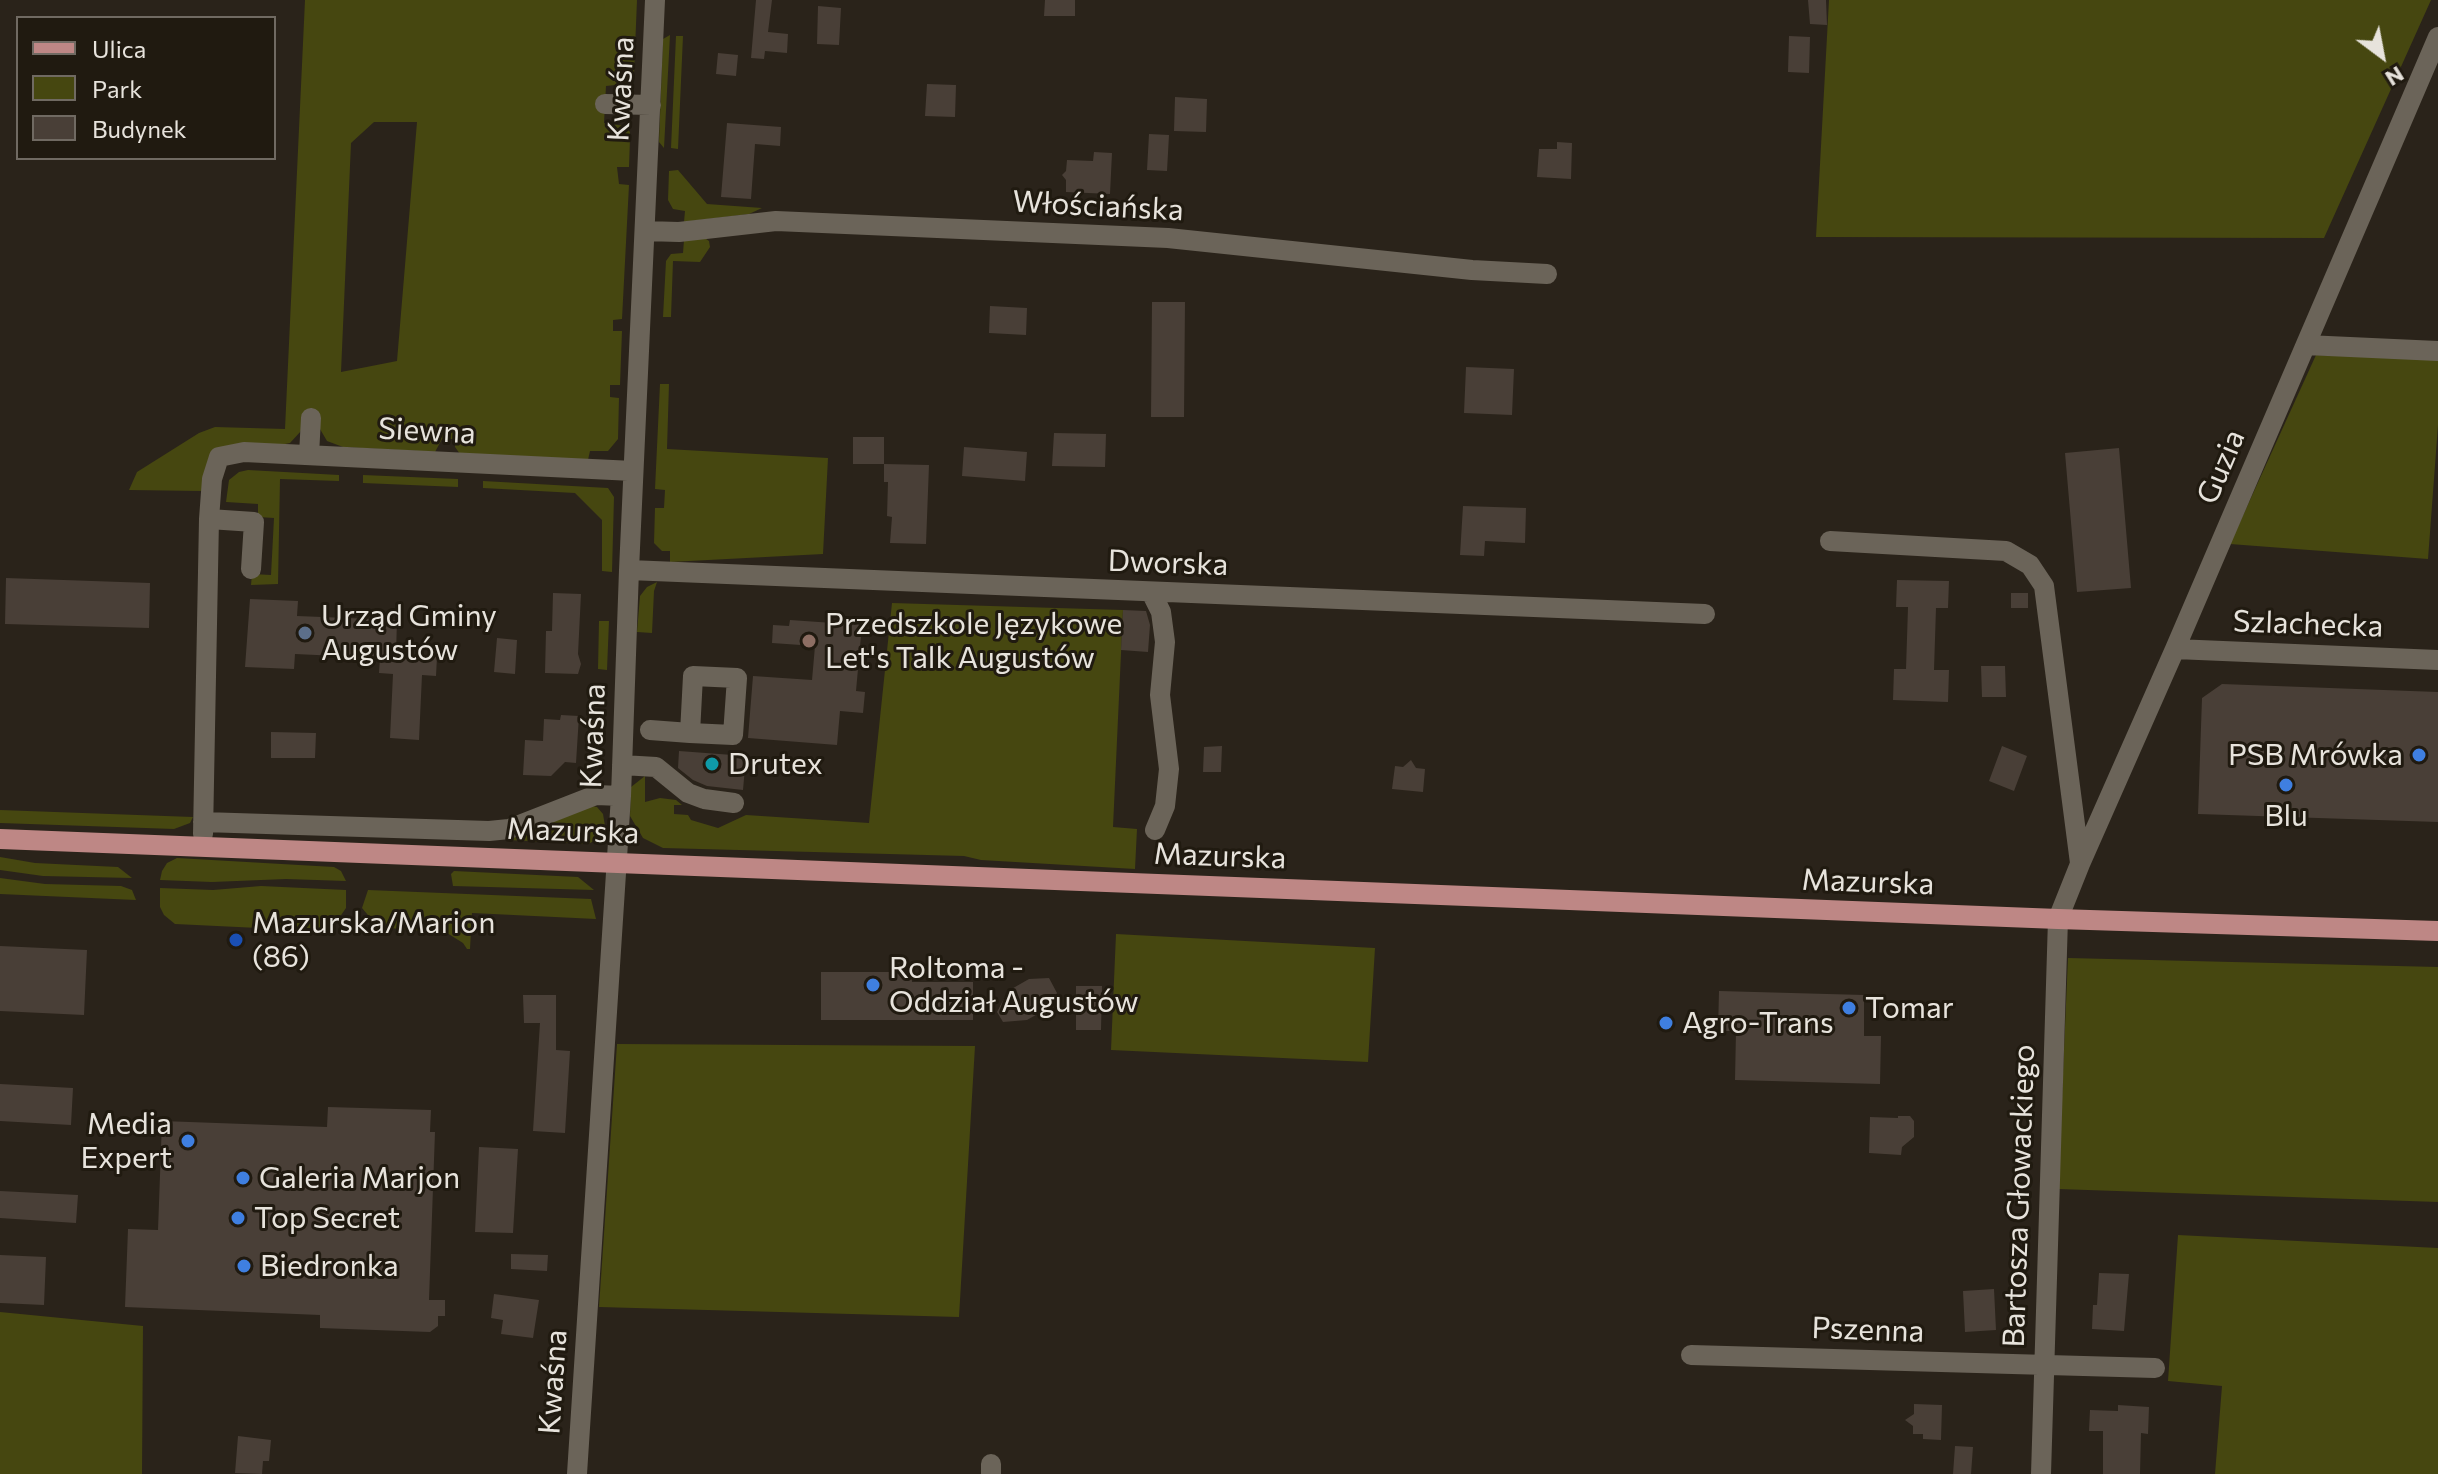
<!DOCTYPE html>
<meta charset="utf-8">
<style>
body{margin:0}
#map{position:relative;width:2438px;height:1474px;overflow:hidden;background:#2a231a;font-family:Commissioner,sans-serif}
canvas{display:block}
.legend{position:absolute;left:16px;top:16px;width:260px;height:144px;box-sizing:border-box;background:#201a10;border:2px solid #706a62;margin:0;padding:10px 14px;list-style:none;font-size:24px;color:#e7e3dc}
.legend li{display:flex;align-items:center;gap:16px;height:40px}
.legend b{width:40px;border:2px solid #706a62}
.north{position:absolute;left:2342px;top:16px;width:80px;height:80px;-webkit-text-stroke:6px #201a10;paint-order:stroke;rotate:148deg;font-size:22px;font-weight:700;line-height:32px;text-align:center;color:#e7e3dc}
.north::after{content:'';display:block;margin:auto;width:28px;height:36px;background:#e7e3dc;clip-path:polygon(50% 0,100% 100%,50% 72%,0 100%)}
</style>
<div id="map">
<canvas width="2438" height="1474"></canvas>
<ul class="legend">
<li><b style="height:10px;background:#be8785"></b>Ulica</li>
<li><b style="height:22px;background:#464710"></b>Park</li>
<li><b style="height:22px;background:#493f37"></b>Budynek</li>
</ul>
<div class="north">N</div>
</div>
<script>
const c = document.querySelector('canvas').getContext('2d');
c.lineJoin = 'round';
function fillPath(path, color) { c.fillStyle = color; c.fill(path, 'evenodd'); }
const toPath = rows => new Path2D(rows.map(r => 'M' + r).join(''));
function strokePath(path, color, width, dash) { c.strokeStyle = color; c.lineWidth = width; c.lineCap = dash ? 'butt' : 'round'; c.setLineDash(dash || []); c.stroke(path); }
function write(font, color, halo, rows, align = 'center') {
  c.font = font + ' Commissioner,sans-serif'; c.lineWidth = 6; c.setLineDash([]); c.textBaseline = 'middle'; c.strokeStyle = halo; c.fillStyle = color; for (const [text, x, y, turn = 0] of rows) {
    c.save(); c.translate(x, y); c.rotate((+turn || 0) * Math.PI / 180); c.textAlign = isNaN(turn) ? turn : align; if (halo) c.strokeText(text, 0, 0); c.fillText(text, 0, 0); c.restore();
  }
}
const green = toPath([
 [305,0,637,0,634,74,631,81,625,84,606,86,604,123,625,126,630,132,630,139,629,167,617,167,619,184,629,185,622,319,613,320,613,331,622,331,620,385,610,385,610,397,619,398,618,439,608,451,590,451,588,460,460,454,455,447,455,439,442,439,435,452,343,447,327,441,320,429,301,431,290,443,280,445,240,443,217,451,203,491,129,490,137,472,199,433,215,427,285,429],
 [374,122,417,122,397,361,341,372,351,143],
 [1829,0,2431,0,2324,238,1816,237],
 [670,35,664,148,659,142,663,39],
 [676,36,683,36,678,149,671,148],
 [678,170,707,204,762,208,749,214,684,222,685,211,673,209,668,200,669,171],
 [702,236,709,241,710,247,700,262,673,261,671,317,663,317,666,261,671,254,683,253,684,240],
 [2316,355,2438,359,2438,425,2428,559,2230,544],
 [660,384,669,384,667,449,828,458,823,554,670,562,670,551,662,551,654,543,655,508,664,508,665,490,655,489],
 [248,470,339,475,339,481,280,479,278,584,251,585,252,574,271,575,274,518,258,517,258,504,226,502,229,480,239,472],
 [363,475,458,479,458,487,363,483],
 [483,481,608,488,614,497,612,572,602,571,602,520,575,493,483,488],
 [657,582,654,591,652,633,637,632,640,596,647,587],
 [892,603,1123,610,1113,827,1137,829,1135,869,981,860,964,856,663,848,643,838,630,816,631,787,645,776,645,802,660,798,676,800,682,805,674,805,674,814,688,815,691,820,718,828,746,815,869,823],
 [599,621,609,621,607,670,598,669],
 [592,806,597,807,603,814,605,826,596,840,588,844,508,840,507,838],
 [0,810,193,817,190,823,174,829,0,823],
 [0,857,35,863,118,867,132,878,43,876,0,870],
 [177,858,334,867,341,871,346,881,286,879,212,882,160,880,162,871,167,863],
 [454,871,578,877,594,890,453,886,451,874],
 [0,878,45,884,121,886,132,890,136,900,0,894],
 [261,886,346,890,346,908,335,924,321,931,175,924,164,915,160,907,160,888,213,890],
 [368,890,591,899,596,919,472,913,470,949,467,949,463,943,447,933,378,927,362,908],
 [1116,934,1375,948,1368,1062,1111,1050],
 [2068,958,2438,967,2438,1202,2058,1189],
 [617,1044,975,1046,959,1317,599,1307],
 [2178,1235,2438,1248,2438,1474,2215,1474,2222,1386,2168,1381],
 [0,1312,143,1326,142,1474,0,1474]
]);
const building = toPath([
 [756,0,772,0,768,32,788,34,787,53,765,51,764,59,751,58],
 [1045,0,1075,0,1075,16,1044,16],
 [1808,0,1826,0,1827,25,1810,24],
 [818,6,841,8,839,45,817,44],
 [1789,36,1810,37,1809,73,1788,72],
 [718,53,738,55,736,76,716,74],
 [927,84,956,85,955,117,925,116],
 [1175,97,1207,99,1206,132,1174,131],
 [727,123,781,127,780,146,755,144,751,199,721,197],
 [1149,134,1169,135,1167,171,1147,170],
 [1557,142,1572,143,1571,179,1537,177,1539,149,1557,149],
 [1094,152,1112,153,1110,194,1066,192,1066,180,1062,175,1066,171,1067,160,1093,161],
 [1152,302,1185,302,1184,417,1151,417],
 [990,306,1027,308,1026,335,989,333],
 [1466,367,1514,369,1512,415,1464,413],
 [1054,433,1106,434,1105,467,1052,466],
 [853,437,884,437,884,464,853,464],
 [964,447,1027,452,1025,481,962,476],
 [2119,448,2131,588,2077,592,2065,453],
 [884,464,929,465,926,544,890,543,892,517,887,516,888,482,884,482],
 [1463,506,1526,508,1525,543,1485,541,1484,556,1460,555],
 [6,578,150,583,149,628,5,624],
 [1897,580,1949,581,1948,608,1936,608,1934,670,1949,670,1948,702,1893,700,1894,669,1906,669,1908,607,1896,607],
 [553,593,581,594,578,654,581,664,578,674,545,673,546,631,552,631],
 [2011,593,2028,593,2028,608,2011,608],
 [250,599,298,601,297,616,397,620,396,654,437,657,436,676,422,675,419,740,390,738,393,674,379,673,380,658,295,654,294,669,245,667],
 [1123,610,1146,611,1150,625,1148,652,1121,650],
 [790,620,862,625,856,691,865,692,863,713,840,711,837,745,748,738,753,676,812,680,815,646,772,643,773,625,789,626],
 [497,638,517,640,515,674,494,672],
 [1981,666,2005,666,2006,697,1982,697],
 [2222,684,2438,692,2438,822,2198,814,2202,698],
 [561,715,579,716,576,763,565,762,551,776,523,775,525,740,543,741,544,719,560,720],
 [271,732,316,733,315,758,271,758],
 [1222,746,1221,772,1203,772,1204,747],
 [2002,746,2027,756,2014,791,1989,781],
 [679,751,746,756,743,790,707,786,693,780,678,768],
 [1411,760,1416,768,1425,769,1423,792,1392,789,1395,766,1403,767],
 [0,946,87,950,84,1015,0,1011],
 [821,972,911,972,912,982,973,982,973,1020,821,1020],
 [1049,978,1057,993,1048,1008,1027,1020,1003,1022,997,1012,1008,991,1029,979],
 [1076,986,1102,986,1101,1030,1076,1030],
 [1719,991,1864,995,1864,1036,1881,1036,1880,1084,1735,1080,1736,1031,1718,1031],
 [523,995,556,995,556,1050,570,1051,565,1133,533,1131,540,1023,524,1023],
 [0,1084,73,1088,71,1125,0,1121],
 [328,1107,431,1110,430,1132,435,1132,429,1300,445,1300,445,1316,438,1316,438,1326,430,1332,320,1328,320,1315,125,1307,128,1229,158,1230,162,1121,327,1127],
 [1898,1116,1910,1116,1914,1121,1914,1137,1902,1147,1901,1155,1869,1153,1870,1117,1898,1118],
 [479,1147,518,1149,513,1233,475,1232],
 [0,1191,78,1195,76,1223,0,1218],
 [511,1254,548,1255,547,1271,511,1269],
 [0,1255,46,1257,44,1305,0,1303],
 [2099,1273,2129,1274,2124,1331,2092,1329,2093,1305,2097,1305],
 [1994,1289,1996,1330,1965,1332,1963,1291],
 [494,1294,539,1300,533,1338,501,1334,503,1320,491,1318],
 [1914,1404,1942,1405,1941,1440,1923,1439,1923,1434,1913,1434,1913,1426,1905,1420,1914,1414],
 [2118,1405,2149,1407,2148,1434,2141,1433,2140,1474,2103,1474,2103,1431,2089,1431,2090,1410,2118,1411],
 [238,1436,271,1440,269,1461,263,1461,262,1474,235,1473],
 [1955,1446,1973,1447,1971,1474,1953,1474]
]);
const minor = toPath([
 [605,104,651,105],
 [645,231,679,232,776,221,1168,238,1472,270,1547,274],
 [2306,345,2438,351],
 [309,455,311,418],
 [209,519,212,479,219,457,244,452,633,471],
 [1830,541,2006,551,2030,565,2044,586,2080,863],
 [629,570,1705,614],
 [1151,592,1161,612,1165,642,1160,695,1169,769,1165,806,1155,830],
 [2175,649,2438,660],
 [650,730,690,733,733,735,737,678,693,676,690,733],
 [622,765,656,767,688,793,704,799,734,803],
 [203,822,489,831,509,829,596,795,621,796],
 [203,834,209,519,254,522,251,569],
 [1691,1355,2155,1368],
 [577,1474,621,796,629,570,655,0],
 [991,1474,991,1464],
 [2041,1474,2058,919,2080,864,2175,649,2438,37]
]);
const major = toPath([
 [0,839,2058,919,2438,931]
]);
const markers = [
 [305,633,8,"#5c6f8a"],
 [809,641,8,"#8d6e63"],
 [2419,755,8,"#3f7fe0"],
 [712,764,8,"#0f9aa8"],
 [2286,785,8,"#3f7fe0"],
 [236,940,8,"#1a4fb4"],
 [873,985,8,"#3f7fe0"],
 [1849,1008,8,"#3f7fe0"],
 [1666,1023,8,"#3f7fe0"],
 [188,1141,8,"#3f7fe0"],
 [243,1178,8,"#3f7fe0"],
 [238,1218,8,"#3f7fe0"],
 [244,1266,8,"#3f7fe0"]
];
const streetNames = [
 ["Kwaśna",621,89,-87],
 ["Włościańska",1098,206,3],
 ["Siewna",427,431,3],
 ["Guzia",2221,467,-67],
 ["Dworska",1168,563,2],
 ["Szlachecka",2308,624,2],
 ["Kwaśna",593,736,-88],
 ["Mazurska",573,831,2],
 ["Mazurska",1220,856,2],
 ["Mazurska",1868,882,2],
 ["Bartosza Głowackiego",2019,1196,-88],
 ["Pszenna",1868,1330,2],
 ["Kwaśna",553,1382,-86]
];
const poiNames = [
 ["Urząd Gminy",321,616],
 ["Augustów",321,650],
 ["Przedszkole Językowe",825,624],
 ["Let's Talk Augustów",825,658],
 ["PSB Mrówka",2403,755,"right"],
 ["Drutex",728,764],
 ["Blu",2286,816,"center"],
 ["Mazurska/Marion",252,923],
 ["(86)",252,957],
 ["Roltoma -",889,968],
 ["Oddział Augustów",889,1002],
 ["Tomar",1865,1008],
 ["Agro-Trans",1682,1023],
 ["Media",172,1124,"right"],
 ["Expert",172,1158,"right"],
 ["Galeria Marjon",259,1178],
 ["Top Secret",254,1218],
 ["Biedronka",260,1266]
];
fillPath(green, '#464710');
fillPath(building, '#493f37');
strokePath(minor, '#6b6459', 20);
strokePath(major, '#be8785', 20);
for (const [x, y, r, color] of markers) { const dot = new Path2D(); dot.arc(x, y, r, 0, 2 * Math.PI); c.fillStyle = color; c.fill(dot); strokePath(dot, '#201a10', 3); }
write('30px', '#e7e3dc', '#201a10', streetNames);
write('30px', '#e7e3dc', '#201a10', poiNames, 'left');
</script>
